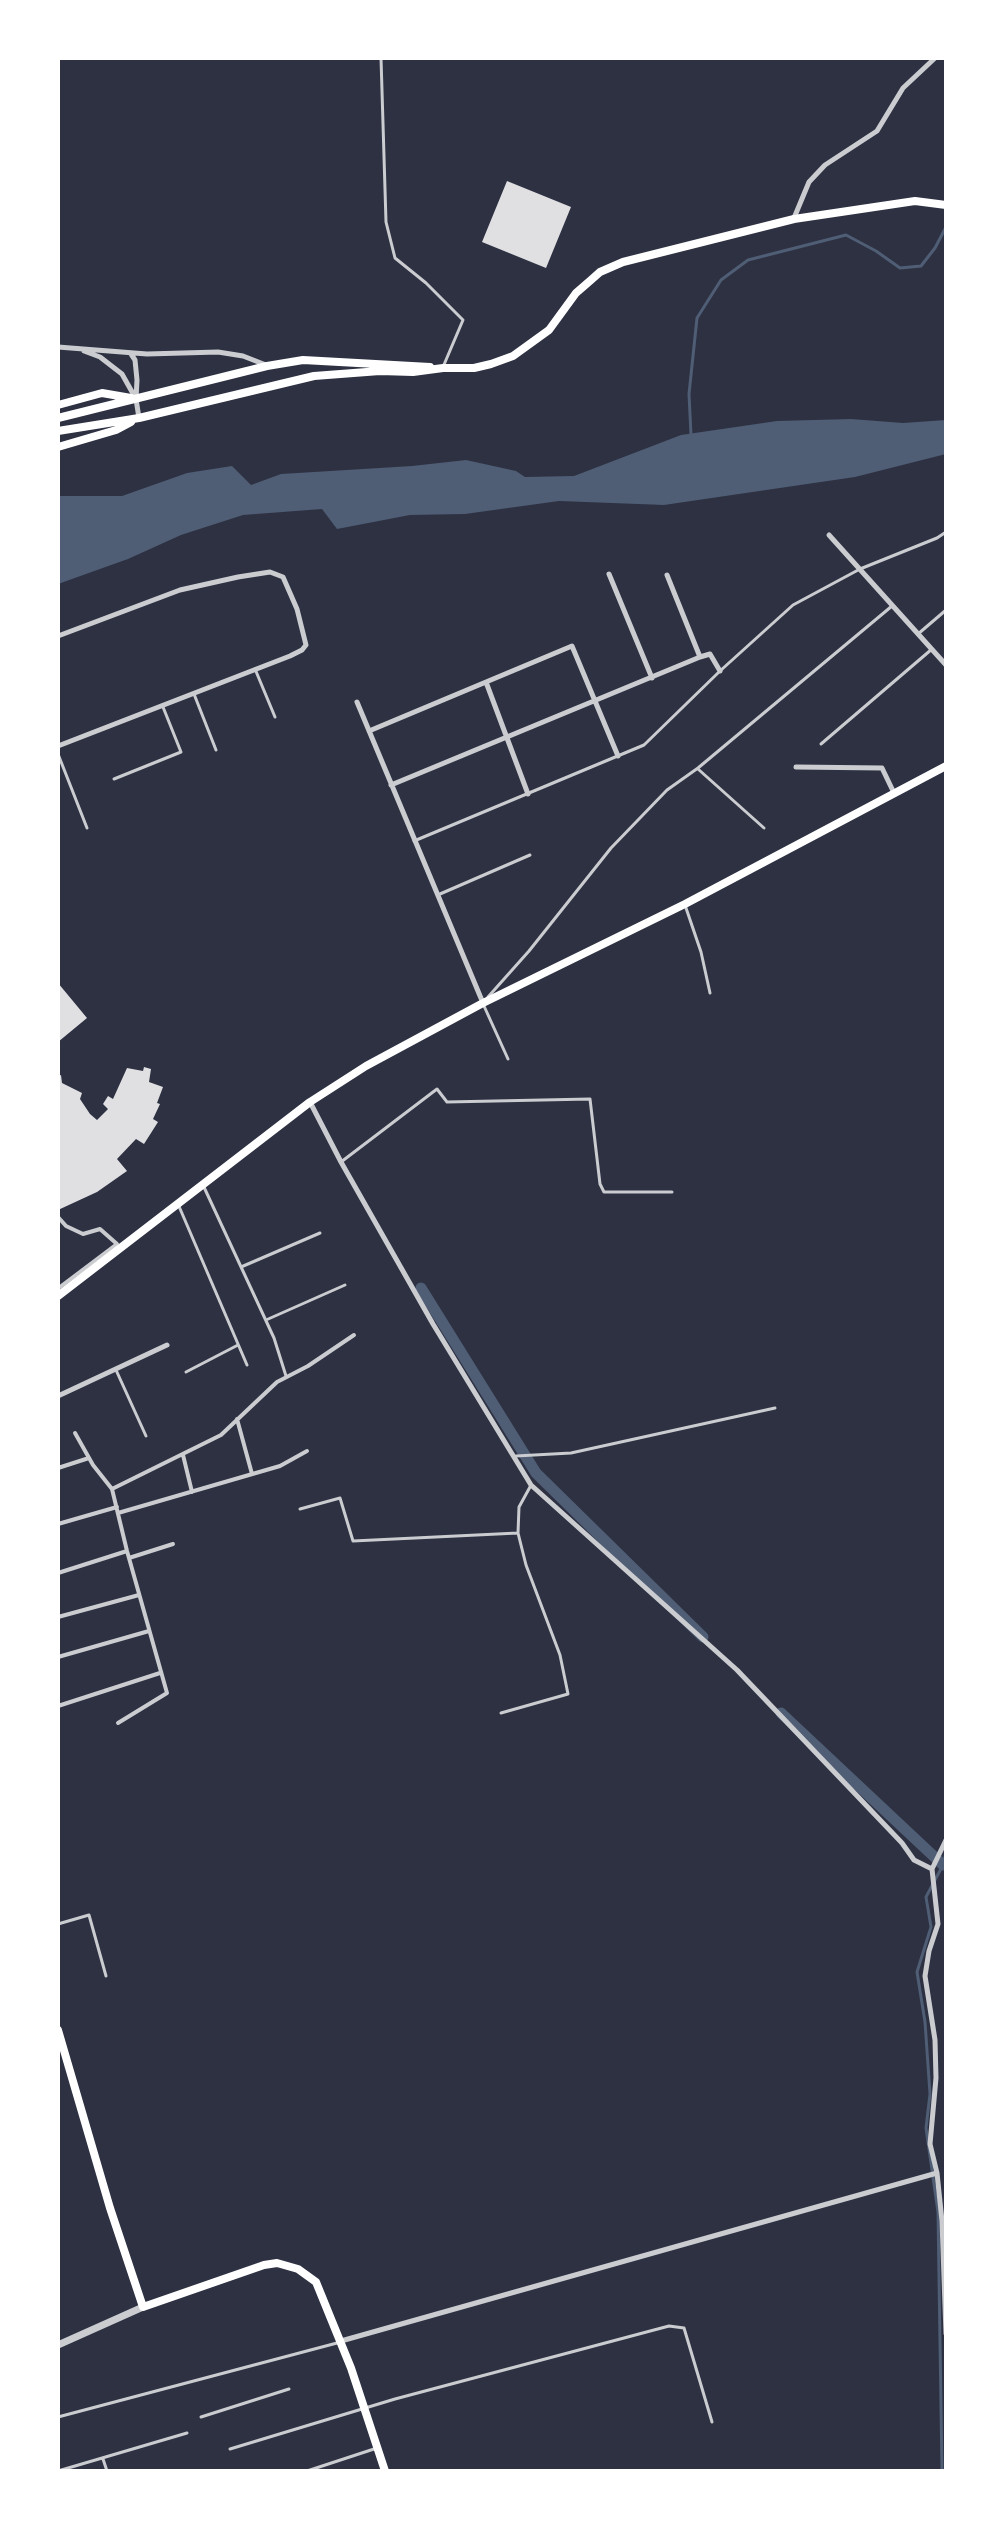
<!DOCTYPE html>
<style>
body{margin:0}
#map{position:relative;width:1004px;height:2529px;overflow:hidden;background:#2d3142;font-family:"Golos Text",sans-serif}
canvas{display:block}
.frame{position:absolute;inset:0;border:60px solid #fff;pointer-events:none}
</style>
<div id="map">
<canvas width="1004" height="2529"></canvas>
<div class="frame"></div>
</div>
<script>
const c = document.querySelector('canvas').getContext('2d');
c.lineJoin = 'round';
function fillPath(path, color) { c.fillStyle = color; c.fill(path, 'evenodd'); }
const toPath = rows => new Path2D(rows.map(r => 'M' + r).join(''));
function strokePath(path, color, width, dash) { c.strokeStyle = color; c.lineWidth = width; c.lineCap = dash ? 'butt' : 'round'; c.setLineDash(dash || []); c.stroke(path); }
const water = toPath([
 [851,419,903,423,946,420,946,454,855,477,664,505,559,501,465,514,410,515,337,529,322,509,243,515,181,535,128,559,58,584,59,496,122,496,187,473,232,466,251,485,281,474,412,466,466,460,516,471,525,477,574,476,681,435,777,421]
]);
const stream = toPath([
 [691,435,689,394,697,318,721,280,748,260,846,235,876,251,900,268,921,266,935,248,946,227],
 [942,2471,938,2212,926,2128,930,2094,925,2022,917,1972,931,1927,926,1897,943,1865,946,1852]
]);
const canal = toPath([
 [421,1288,536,1473,703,1637],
 [781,1713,943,1865]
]);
const building = toPath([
 [507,181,571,207,546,268,482,242],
 [58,983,87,1018,58,1042],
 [144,1067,151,1069,149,1082,163,1087,157,1103,160,1104,153,1119,158,1122,144,1144,136,1139,117,1159,127,1171,97,1192,58,1210,58,1076,61,1075,62,1083,82,1093,80,1099,90,1114,97,1120,108,1109,103,1104,108,1096,113,1099,127,1068,143,1071]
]);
const service = toPath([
 [381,58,386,222,395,258,426,283,463,320,443,367],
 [918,634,946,610],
 [255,669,275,717],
 [194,694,216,750],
 [821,744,932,649],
 [58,754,87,828],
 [698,769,764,828],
 [114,779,181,752,163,707],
 [414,841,644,745,720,671,793,605,860,569,937,538,946,532],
 [440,894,530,855],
 [686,908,701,952,710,993],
 [488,997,529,951,611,848,667,790,698,768,892,606],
 [484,1006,508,1059],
 [341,1162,437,1089,447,1102,590,1099,600,1184,604,1192,672,1192],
 [203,1185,274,1338,286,1376],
 [178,1204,247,1365],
 [241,1267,320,1233],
 [266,1320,345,1285],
 [116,1370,146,1436],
 [186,1372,238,1345],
 [516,1456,571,1453,775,1408],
 [300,1509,340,1498,353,1541,518,1533],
 [501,1713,568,1694,560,1655,526,1565,518,1533,519,1507,530,1487],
 [58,1924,89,1915,106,1976],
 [58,2417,337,2343],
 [201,2417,289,2389],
 [230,2449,395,2399,669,2326,684,2328,712,2422],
 [103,2459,107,2471],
 [58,2471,187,2433],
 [307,2471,374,2449]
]);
const pedestrian = toPath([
 [58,1217,66,1226,83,1234,100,1229,117,1244,60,1287,58,1286],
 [237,1419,252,1474],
 [75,1433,93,1465,112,1489,127,1551,167,1693,118,1723],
 [183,1455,192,1492],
 [58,1468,89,1458],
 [112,1489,221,1435,277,1382,308,1366,354,1335],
 [118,1513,280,1466,307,1451],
 [58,1524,117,1507],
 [129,1558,173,1544],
 [58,1573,127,1551],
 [58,1617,139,1595],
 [58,1657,149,1631],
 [58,1706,160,1673]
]);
const minor = toPath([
 [794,218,809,182,825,165,877,131,903,88,935,58],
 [58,347,147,354,218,352,243,356,266,365],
 [84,351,100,357,122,374,136,399],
 [131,354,135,360,137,380,136,399,139,418],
 [829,535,946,665],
 [609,574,652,678],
 [667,575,700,657],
 [58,636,180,590,238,577,270,572,283,577,297,609,306,645,302,650,290,656,58,746],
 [486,682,528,794],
 [357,702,483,1003],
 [369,731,572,646,618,756],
 [796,767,882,768,894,793],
 [391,785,700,657,710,654,720,671],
 [310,1102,341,1162,433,1324,531,1485,737,1670,902,1843,914,1860,932,1869],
 [58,1396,167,1345],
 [932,1869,938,1924,929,1951,925,1976,935,2040,936,2078,930,2144,937,2173,942,2221,946,2334],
 [932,1869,946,1840],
 [341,2341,937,2173]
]);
const tertiary = toPath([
 [58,2345,143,2307]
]);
const secondary = toPath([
 [58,405,102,393,131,398],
 [58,418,267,366,303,360,430,367],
 [58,431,139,418,314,376,380,371,413,372,443,368,474,368,491,364,513,356,549,330,576,293,591,280,600,272,623,262,794,219,915,201,946,205],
 [58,447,116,430,131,422],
 [58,1296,310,1102,366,1066,483,1003,685,904,946,766],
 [58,2030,110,2208,143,2307,264,2265,277,2263,298,2269,316,2282,351,2368,385,2471]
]);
fillPath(water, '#4f5d75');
strokePath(stream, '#4f5d75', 3);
strokePath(canal, '#4f5d75', 11);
fillPath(building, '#e0e0e3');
strokePath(service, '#caccd0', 3);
strokePath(pedestrian, '#caccd0', 4);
strokePath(minor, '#caccd0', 5);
strokePath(tertiary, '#caccd0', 7);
strokePath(secondary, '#fff', 8);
</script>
